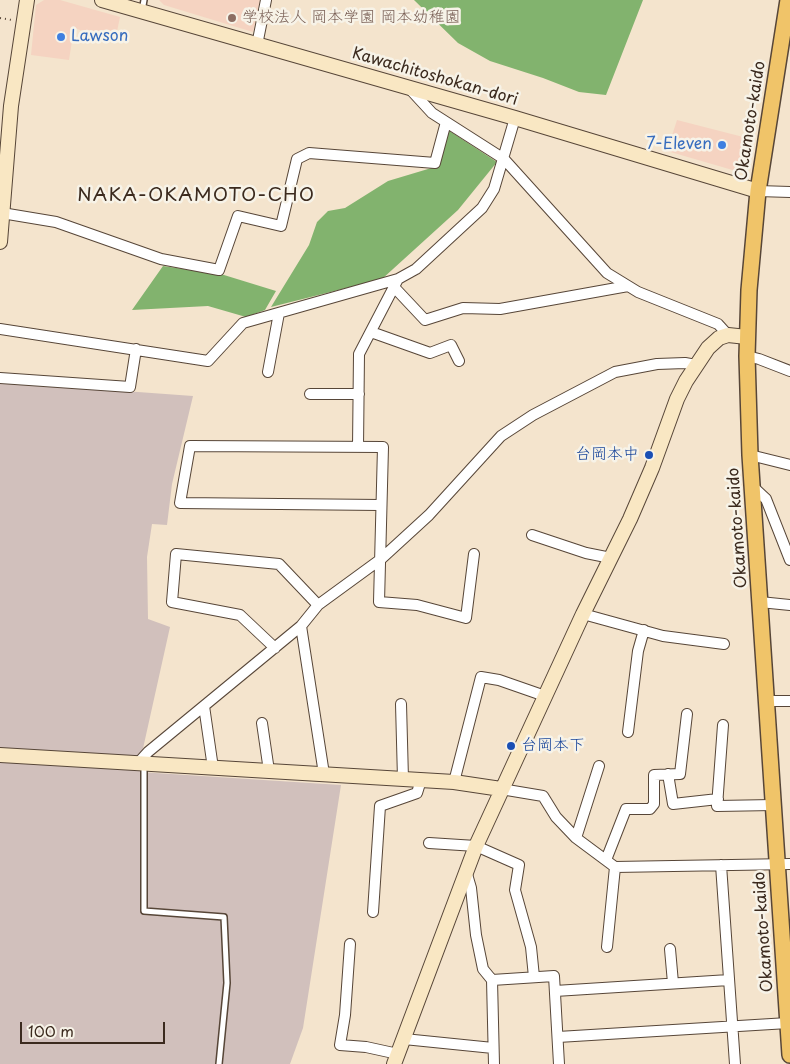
<!DOCTYPE html>
<meta charset="utf-8">
<style>
body{margin:0}
#map{position:relative;width:790px;height:1064px;overflow:hidden;background:#f4e4cd;font-family:"Playpen Sans",sans-serif}
canvas{display:block}
.scale{position:absolute;left:20px;top:1022px;width:145px;height:22px;box-sizing:border-box;border:2px solid #3b2a1e;border-top:0;padding-left:6px;font-size:15px;line-height:18px;white-space:nowrap;color:#3b2a1e;-webkit-text-stroke:4px #f7f3e8;paint-order:stroke}
</style>
<div id="map">
<canvas width="790" height="1064"></canvas>
<div class="scale">100 m</div>
</div>
<script>
const c = document.querySelector('canvas').getContext('2d');
c.lineJoin = 'round';
function fillPath(path, color) { c.fillStyle = color; c.fill(path, 'evenodd'); }
const toPath = rows => new Path2D(rows.map(r => 'M' + r).join(''));
function strokePath(path, color, width, dash) { c.strokeStyle = color; c.lineWidth = width; c.lineCap = dash ? 'butt' : 'round'; c.setLineDash(dash || []); c.stroke(path); }
function write(font, color, halo, rows, align = 'center') {
  c.font = font + ' "Playpen Sans","Klee One",sans-serif'; c.lineWidth = 5; c.setLineDash([]); c.textBaseline = 'middle'; c.strokeStyle = halo; c.fillStyle = color; for (const [text, x, y, turn = 0] of rows) {
    c.save(); c.translate(x, y); c.rotate((+turn || 0) * Math.PI / 180); c.textAlign = isNaN(turn) ? turn : align; if (halo) c.strokeText(text, 0, 0); c.fillText(text, 0, 0); c.restore();
  }
}
const built = toPath([
 [44,0,60,0,120,17,115,41,74,28,69,60,31,55,36,5],
 [159,0,260,0,253,32,164,5],
 [677,120,751,139,747,163,736,171,667,151]
]);
const industrial = toPath([
 [0,382,193,396,172,484,167,525,152,524,147,557,148,619,170,627,142,753,140,772,341,785,303,1028,290,1064,0,1064]
]);
const forest = toPath([
 [414,0,643,0,606,95,579,92,543,78,490,61,458,43],
 [448,130,497,162,458,210,382,279,271,307,309,245,317,222,328,211,345,208,388,181,438,166],
 [163,266,224,275,276,291,265,310,246,317,208,306,132,310]
]);
const path = toPath([
 [0,18,12,20]
]);
const lane = toPath([
 [142,11,144,0],
 [144,765,144,911,224,917,227,983,219,1064]
]);
const street = toPath([
 [257,45,266,0],
 [409,88,432,113,504,159,607,273,638,292,718,324,728,335],
 [758,191,790,192],
 [2,213,56,222,161,259,219,270,238,216,281,226,297,159,309,153,435,163,446,122],
 [394,287,425,320,463,308,500,309,628,286],
 [0,329,208,361,243,323,398,279],
 [371,332,430,353,451,345,459,361],
 [747,356,759,359,790,371],
 [268,372,279,313],
 [0,378,130,387,136,349],
 [310,394,359,394],
 [358,447,359,354,398,279,416,269,482,208,494,189,515,118],
 [750,455,790,465],
 [752,486,766,499,790,560],
 [380,505,180,503,190,446,383,447,379,602,417,605,466,618,474,554],
 [532,535,586,553,611,558],
 [760,602,790,605],
 [583,614,663,636,724,644],
 [301,626,324,774],
 [275,648,240,615,172,602,176,554,279,564,318,605],
 [766,701,790,701],
 [401,704,403,779],
 [204,706,213,768],
 [262,723,269,771],
 [723,725,717,806,773,805],
 [628,732,638,651,644,630],
 [138,763,148,752,301,626,318,605,381,559,429,515,501,436,533,415,615,372,657,364,685,363,696,365],
 [668,774,673,804,718,799],
 [454,782,481,677,499,680,545,696],
 [501,789,543,796,556,817,576,838,615,867,790,864],
 [576,838,599,766],
 [429,843,476,846,519,865,515,890,531,947,534,977],
 [606,860,626,809,650,809,654,804,654,775,680,774,687,714],
 [721,865,735,1064],
 [466,871,471,888,476,935,483,969,492,980],
 [373,912,380,806,417,793,421,780],
 [350,944,345,1015,340,1045,366,1047,398,1054],
 [607,947,615,867],
 [670,949,673,983],
 [555,991,729,980],
 [558,1037,788,1023],
 [404,1039,493,1048],
 [494,1064,492,980,554,976,559,1064]
]);
const secondary = toPath([
 [102,0,515,118,758,191],
 [0,242,11,106,27,0],
 [0,755,454,782,501,789],
 [394,1064,476,846,583,614,630,519,652,468,677,399,686,381,708,348,719,338,728,335,747,337]
]);
const primary = toPath([
 [788,0,758,191,749,290,747,356,750,455,790,1055]
]);
const markers = [
 [232,18,5,"#8d6e63"],
 [61,37,5,"#3f7fe0"],
 [722,145,5,"#3f7fe0"],
 [649,455,5,"#1a4fb4"],
 [511,746,5,"#1a4fb4"]
];
const educationNames = [
 ["学校法人 岡本学園 岡本幼稚園",242,18]
];
const shopNames = [
 ["Lawson",71,37],
 ["7-Eleven",712,145,"right"]
];
const streetNames = [
 ["Kawachitoshokan-dori",435,77,16],
 ["Okamoto-kaido",751,121,-81],
 ["Okamoto-kaido",738,528,-94],
 ["Okamoto-kaido",764,932,-94]
];
const transitNames = [
 ["台岡本中",639,455],
 ["台岡本下",521,746,"left"]
];
const quarterNames = [
 ["NAKA-OKAMOTO-CHO",196,196]
];
fillPath(built, '#f5d3c1');
fillPath(industrial, '#d1c0bc');
fillPath(forest, '#82b36e');
strokePath(lane, '#574638', 8);
strokePath(street, '#574638', 12);
strokePath(secondary, '#574638', 16);
strokePath(primary, '#574638', 18);
strokePath(path, '#574638', 2, [1, 4]);
strokePath(lane, '#fff', 5);
strokePath(street, '#fff', 10);
strokePath(secondary, '#f9e7c3', 14);
strokePath(primary, '#f0c469', 15);
for (const [x, y, r, color] of markers) { const dot = new Path2D(); dot.arc(x, y, r, 0, 2 * Math.PI); c.fillStyle = color; c.fill(dot); strokePath(dot, '#f7f3e8', 2); }
write('16px', '#785e54', '#f7f3e8', educationNames, 'left');
write('16px', '#366cbe', '#f7f3e8', shopNames, 'left');
write('16px', '#3b2a1e', '#f7f3e8', streetNames);
write('16px', '#164399', '#f7f3e8', transitNames, 'right');
c.letterSpacing = '1px';
write('19px', '#3b2a1e', '#f7f3e8', quarterNames);
c.letterSpacing = '0px';
</script>
